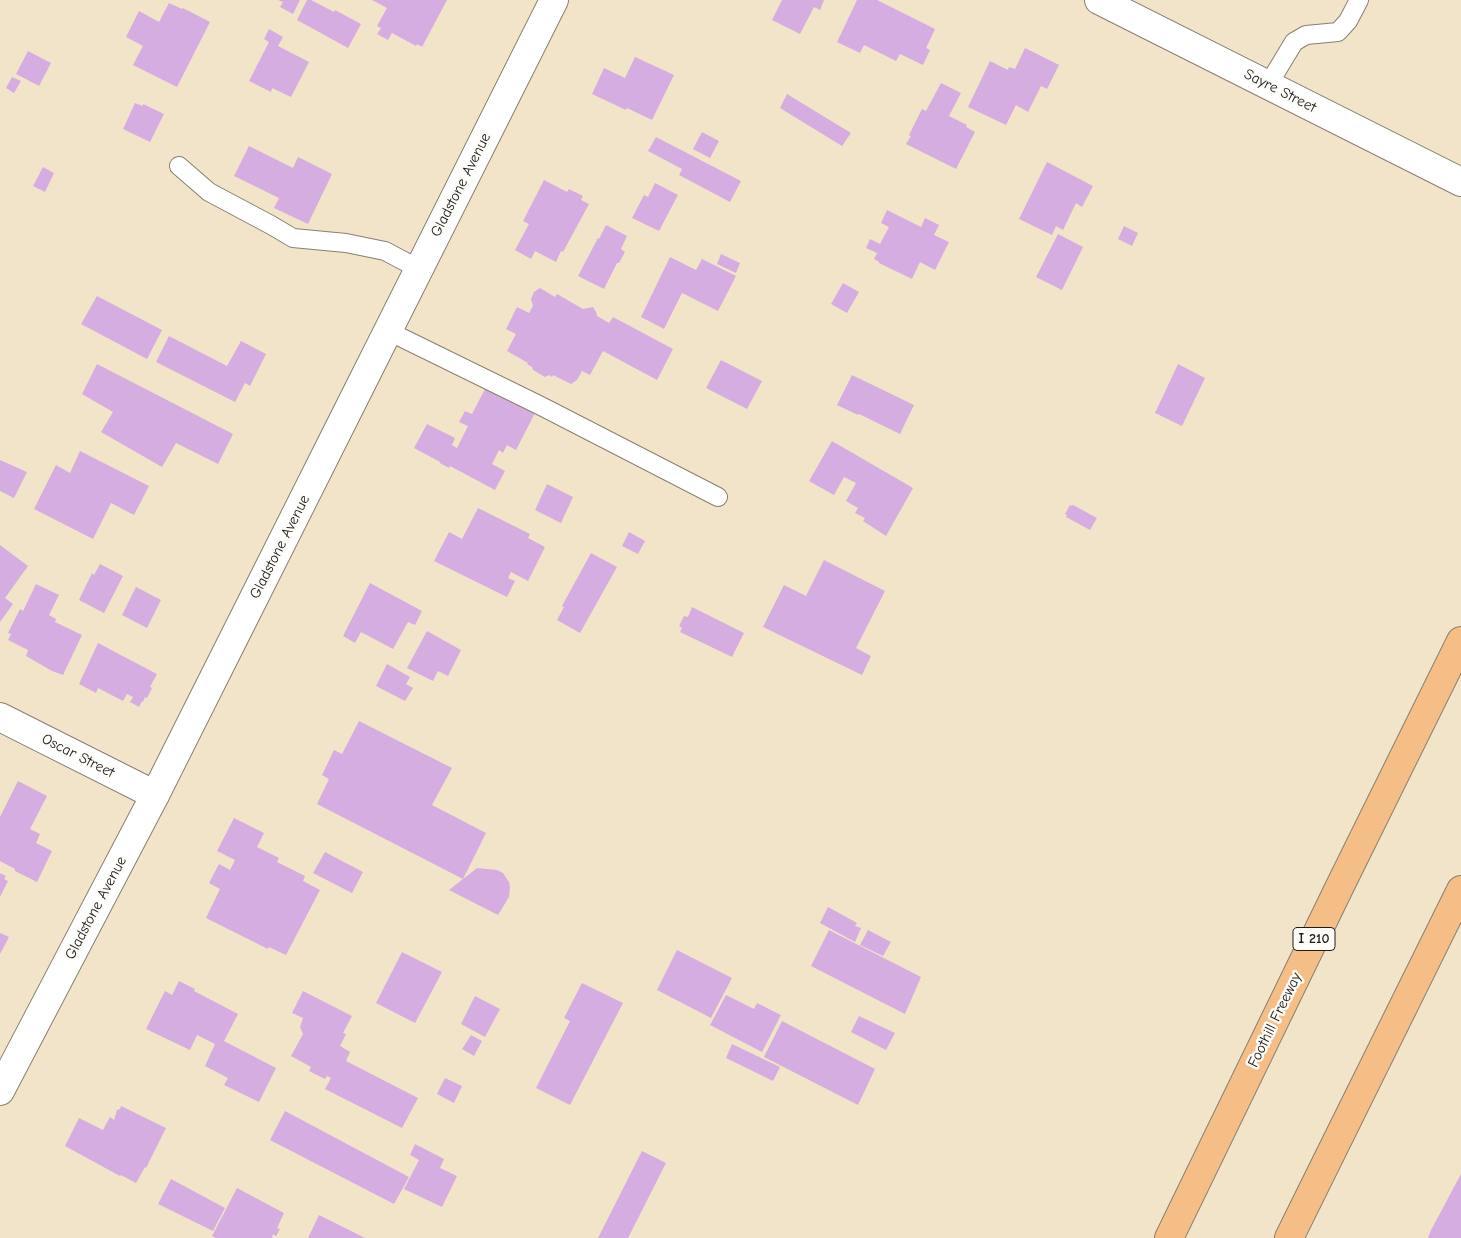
<!DOCTYPE html>
<style>
body{margin:0}
canvas{display:block;background:#f2e4c8}
</style>
<canvas width="1461" height="1238"></canvas>
<script>
const c = document.querySelector('canvas').getContext('2d');
c.lineJoin = 'round';
function fillPath(path, color) { c.fillStyle = color; c.fill(path, 'evenodd'); }
const toPath = rows => new Path2D(rows.map(r => 'M' + r).join(''));
function strokePath(path, color, width, dash) { c.strokeStyle = color; c.lineWidth = width; c.lineCap = dash ? 'butt' : 'round'; c.setLineDash(dash || []); c.stroke(path); }
function write(font, color, halo, rows, align = 'center') {
  c.font = font + ' "Comic Neue",sans-serif'; c.lineWidth = 5; c.setLineDash([]); c.textBaseline = 'middle'; c.strokeStyle = halo; c.fillStyle = color; for (const [text, x, y, turn = 0] of rows) {
    c.save(); c.translate(x, y); c.rotate((+turn || 0) * Math.PI / 180); c.textAlign = isNaN(turn) ? turn : align; if (halo) c.strokeText(text, 0, 0); c.fillText(text, 0, 0); c.restore();
  }
}
const building = toPath([
 [278,0,300,0,293,14,280,7,283,2],
 [307,0,311,0,334,12,335,10,361,24,348,48,297,20],
 [372,0,447,0,422,47,417,44,416,46,392,33,388,40,377,34,381,28,377,26,387,8],
 [782,0,824,0,820,10,814,7,800,34,772,20],
 [857,0,877,0,935,29,926,48,930,50,923,65,900,54,896,61,864,45,860,53,837,42],
 [169,3,182,9,183,8,210,22,177,87,133,65,143,46,126,37,139,11,159,22],
 [269,29,283,37,278,46,309,62,291,97,272,88,271,92,249,81,269,42,264,39],
 [1025,48,1059,65,1047,89,1041,86,1028,112,1016,105,1006,125,968,107,990,61,1008,70,1009,67,1015,69],
 [28,51,51,63,39,86,16,74],
 [635,57,674,75,652,120,627,108,626,110,592,94,604,68,625,78],
 [12,77,21,81,14,93,6,88],
 [941,83,961,93,949,116,967,125,966,127,975,132,956,169,906,144,911,136,909,135,922,109,926,111],
 [787,94,851,133,842,146,780,108],
 [135,103,143,106,143,104,164,114,150,142,123,129],
 [702,132,719,141,710,158,693,149],
 [656,137,741,181,730,202,679,175,682,169,648,151],
 [249,146,293,168,298,157,332,174,308,224,274,208,279,198,234,176],
 [1047,162,1093,186,1082,207,1076,203,1063,230,1056,226,1052,235,1019,219],
 [43,167,54,173,45,192,33,186],
 [544,180,567,192,569,189,583,196,581,200,589,204,563,252,561,251,556,262,535,251,531,259,515,250,529,224,523,221],
 [655,183,678,195,659,231,632,218,644,195,648,197],
 [887,210,921,227,925,218,939,225,934,235,949,242,935,270,920,262,912,279,879,263,879,262,874,259,877,253,866,248,870,239,880,244,889,227,881,223],
 [606,225,627,236,621,249,625,252,619,263,617,263,604,289,578,276,598,238,599,239],
 [1124,226,1138,233,1132,246,1118,239],
 [1058,234,1083,247,1062,290,1036,277],
 [721,254,740,263,736,273,717,264],
 [670,257,696,270,702,259,736,276,718,311,682,293,664,329,641,317],
 [843,283,859,292,847,313,831,304],
 [540,288,555,297,557,294,583,309,593,307,596,312,597,316,609,323,613,317,673,349,657,380,603,351,590,375,582,371,577,380,571,384,553,375,552,377,549,375,545,377,533,370,532,367,527,364,528,363,507,351,516,334,506,329,517,307,529,313,533,306,531,299,534,292],
 [97,296,162,330,147,359,81,324],
 [169,336,227,366,241,341,266,354,250,386,245,383,235,402,156,362],
 [721,360,762,381,747,409,706,388],
 [97,364,233,434,218,464,176,443,162,467,101,432,113,412,82,394],
 [1178,364,1205,378,1182,426,1155,413],
 [852,375,914,405,900,434,859,414,858,415,837,405],
 [486,387,535,413,516,450,507,445,503,453,499,450,492,464,505,471,495,490,450,466,449,468,440,463,440,462,414,448,427,424,455,438,452,445,457,448,468,426,459,422,465,411,472,414],
 [832,441,913,488,886,536,863,521,865,518,855,513,858,508,846,501,856,483,844,477,834,495,809,481],
 [80,451,149,486,134,515,111,503,93,539,34,509,56,465,70,473],
 [0,460,27,472,14,498,0,491],
 [547,484,573,497,561,523,535,510],
 [1070,505,1072,506,1073,505,1097,518,1090,530,1066,517,1067,515,1065,514],
 [478,508,530,534,528,538,545,547,528,581,511,572,508,578,515,581,507,597,434,561,449,532,462,539],
 [629,532,645,541,638,554,622,546],
 [0,545,28,566,5,598,13,604,0,622],
 [591,553,617,567,580,633,557,620,564,607,562,606],
 [824,560,885,591,856,648,871,656,862,675,763,627,784,585,806,596],
 [100,564,123,576,104,613,79,600,92,573,94,575],
 [370,583,422,611,415,625,408,622,393,649,361,632,355,643,343,636],
 [36,584,59,595,49,615,56,619,55,622,82,635,63,675,52,671,26,656,28,650,8,640,11,634,8,633,20,609,23,611],
 [136,587,161,600,147,628,122,615],
 [692,607,744,633,732,657,680,632,682,628,679,626,684,616,688,617],
 [427,631,461,650,448,676,438,671,433,681,407,668],
 [98,643,157,674,150,687,152,688,147,698,145,697,143,702,142,701,139,707,130,702,133,697,127,694,123,701,98,688,96,693,79,684],
 [387,664,410,677,406,684,413,688,405,701,376,686],
 [359,721,452,768,432,805,486,833,463,879,317,804,329,779,322,775,334,750,342,754],
 [18,781,47,796,30,829,40,834,36,843,52,851,37,882,15,871,15,869,0,861,0,817],
 [234,818,264,833,257,847,279,858,277,862,305,876,303,881,320,890,286,955,269,947,268,949,206,918,220,889,209,883,219,864,230,870,235,860,217,851],
 [325,852,363,872,352,893,313,873],
 [477,868,497,870,503,873,509,882,510,887,509,897,498,915,449,890],
 [0,873,6,876,4,879,8,881,0,897],
 [828,907,857,923,855,926,861,928,855,942,820,923],
 [829,930,921,977,905,1014,811,966],
 [868,930,891,942,883,956,860,945],
 [0,933,9,937,0,954],
 [677,950,732,978,711,1018,657,990],
 [402,952,442,972,415,1023,376,1003],
 [179,981,195,989,194,991,238,1014,224,1041,276,1068,259,1102,224,1085,228,1078,205,1066,215,1044,197,1035,190,1050,146,1029,165,991,172,995],
 [582,983,623,1003,570,1105,536,1088,570,1021,564,1018],
 [303,991,352,1016,343,1033,346,1034,340,1046,350,1052,346,1061,418,1098,402,1128,325,1089,331,1078,327,1076,325,1079,309,1071,311,1067,291,1056,303,1034,300,1027,303,1018,292,1013],
 [726,995,754,1009,757,1003,781,1015,762,1052,710,1025],
 [475,996,500,1009,485,1037,461,1024],
 [859,1016,895,1033,886,1050,851,1032],
 [782,1021,875,1069,858,1105,764,1057],
 [471,1035,482,1041,474,1056,462,1049],
 [732,1044,780,1067,773,1081,726,1058],
 [445,1078,462,1086,454,1103,437,1094],
 [121,1106,166,1128,146,1168,145,1167,136,1183,121,1175,120,1176,65,1146,79,1118,103,1130,110,1117,114,1120,117,1110,120,1109],
 [285,1111,409,1177,394,1204,270,1140],
 [415,1144,444,1159,440,1168,457,1176,442,1207,404,1189,419,1160,410,1155],
 [642,1151,666,1163,628,1238,598,1238],
 [1461,1174,1461,1238,1428,1238,1430,1232],
 [171,1179,225,1208,213,1231,158,1204],
 [237,1188,284,1213,277,1228,280,1229,276,1236,273,1234,272,1238,216,1238,212,1236],
 [319,1215,365,1238,308,1238]
]);
const service = toPath([
 [1268,85,1294,42,1306,35,1338,32,1348,21,1359,0],
 [179,166,209,192,271,225,293,238,346,243,385,251,419,269],
 [388,331,541,406,718,497]
]);
const minor = toPath([
 [0,717,155,795]
]);
const tertiary = toPath([
 [1099,0,1461,182],
 [0,1091,155,795,554,0]
]);
const motorway = toPath([
 [1169,1238,1340,886,1461,641],
 [1289,1238,1461,890]
]);
const shields = [
 [1314,939,42]
];
const shieldNames = [
 ["I 210",1314,939]
];
const streetNames = [
 ["Sayre Street",1280,91,27],
 ["Gladstone Avenue",461,185,-63],
 ["Gladstone Avenue",280,547,-63],
 ["Oscar Street",78,756,27],
 ["Gladstone Avenue",96,908,-62],
 ["Foothill Freeway",1275,1020,-64]
];
fillPath(building, '#d6ade0');
strokePath(service, '#878072', 20);
strokePath(minor, '#878072', 30);
strokePath(tertiary, '#878072', 30);
strokePath(motorway, '#878072', 30);
strokePath(service, '#fff', 18);
strokePath(minor, '#fff', 28);
strokePath(tertiary, '#fff', 28);
strokePath(motorway, '#f6be87', 28);
for (const [x, y, w] of shields) { const box = new Path2D(); box.roundRect(x - w / 2, y - 11.5, w, 23, 4); c.fillStyle = '#fdfcf7'; c.fill(box); strokePath(box, '#1c1c1c', 1); }
write('bold 14px', '#1c1c1c', null, shieldNames);
write('15px', '#1c1c1c', '#fdfcf7', streetNames);
</script>
